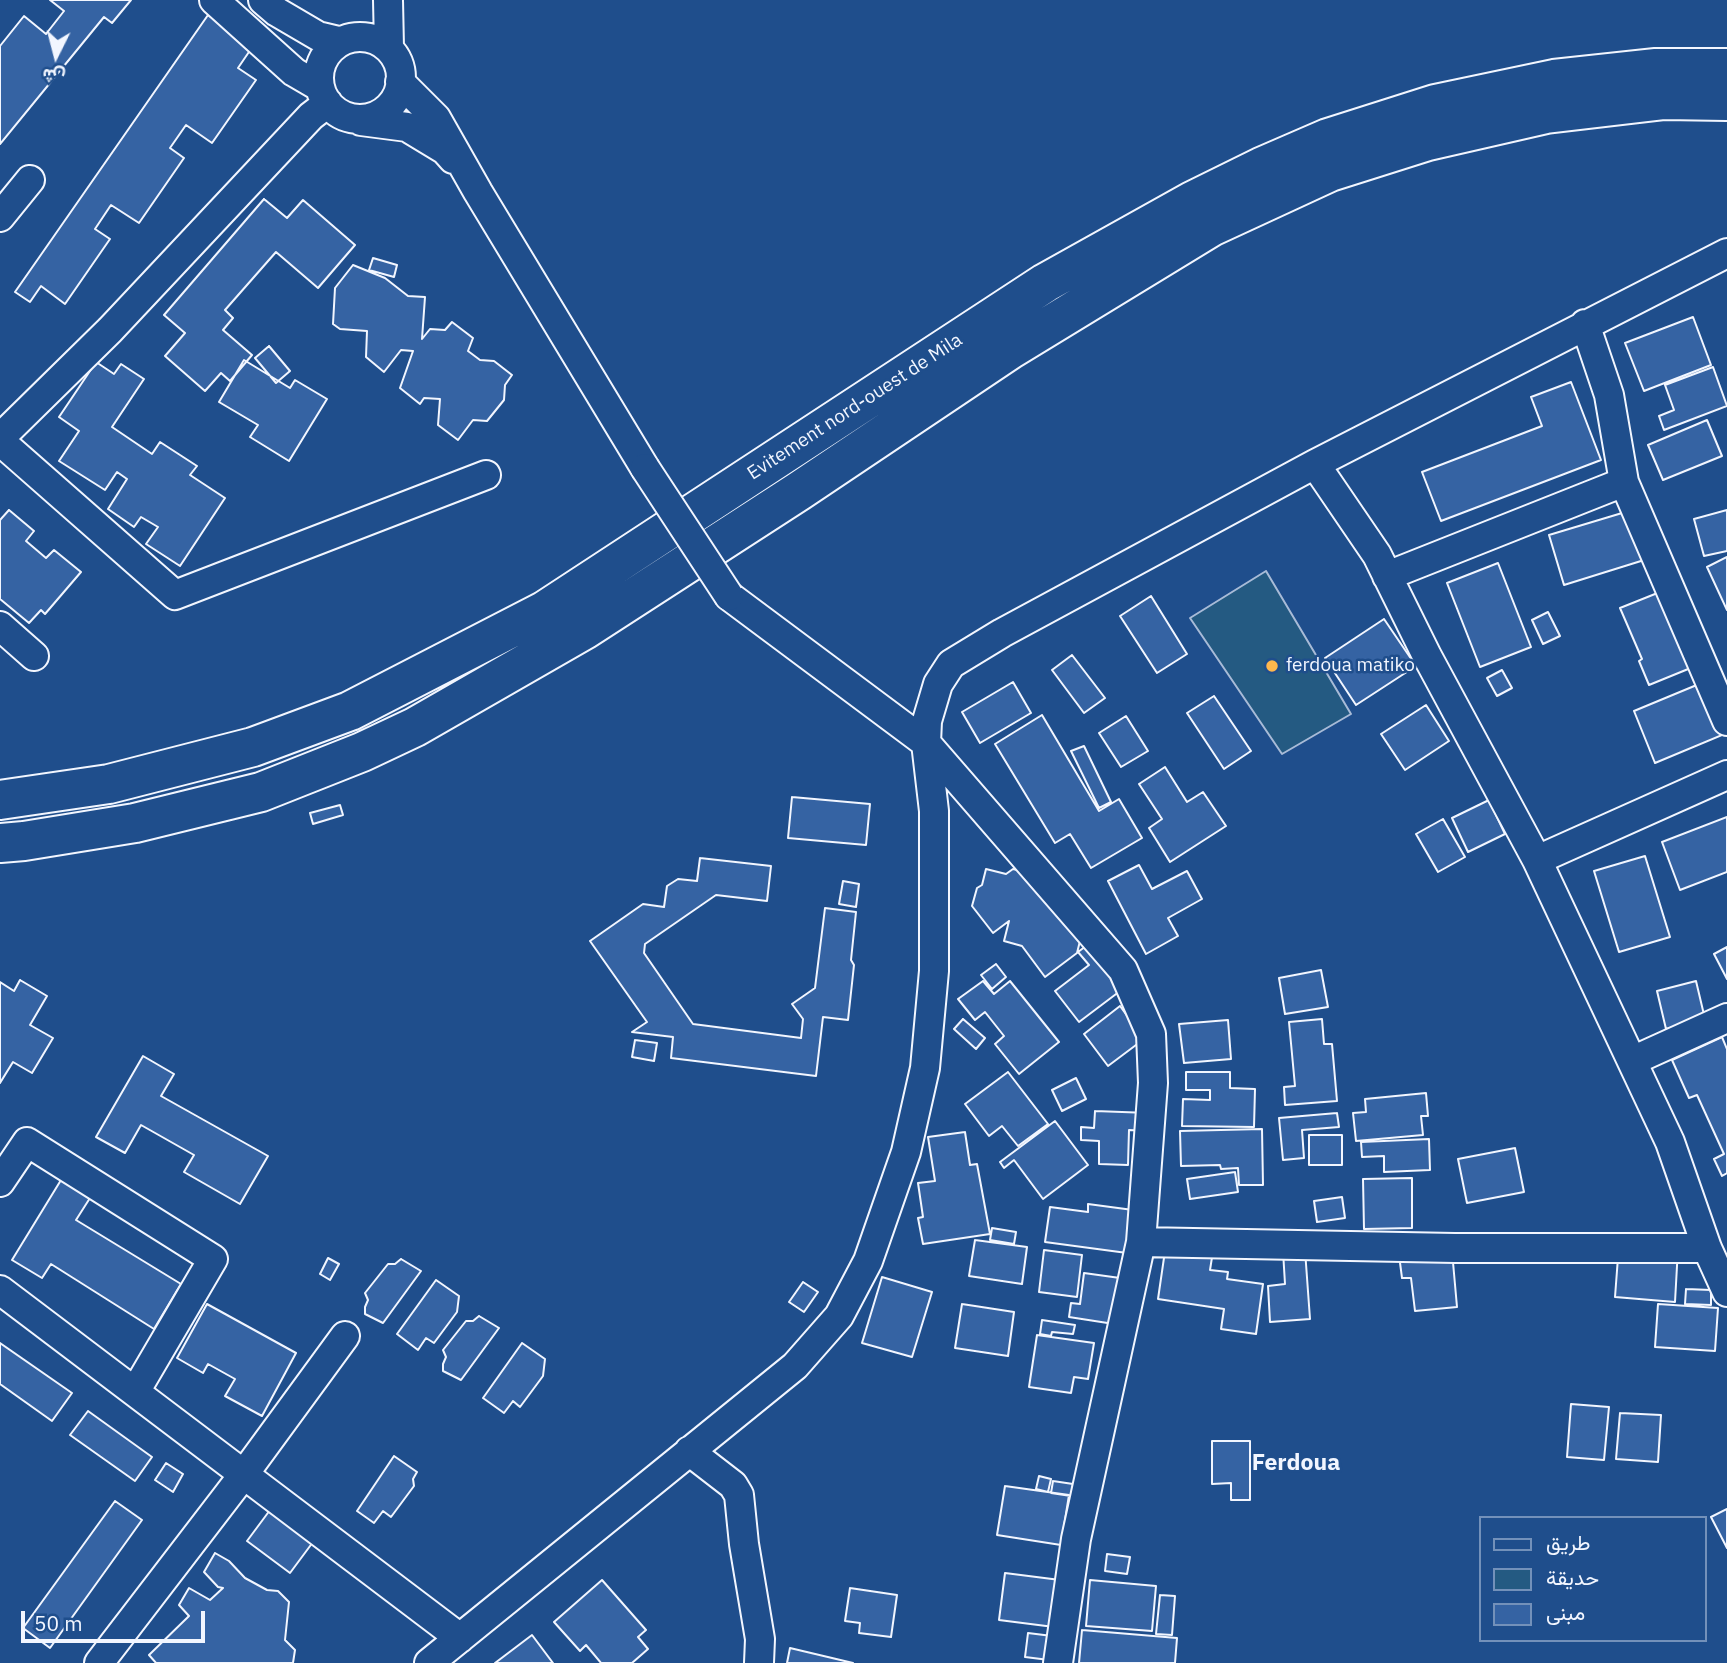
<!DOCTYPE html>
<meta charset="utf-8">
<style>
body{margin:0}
#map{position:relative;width:1727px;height:1663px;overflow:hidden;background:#1f4e8c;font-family:"IBM Plex Sans",Vazirmatn,sans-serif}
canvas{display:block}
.legend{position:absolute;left:1479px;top:1516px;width:228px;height:126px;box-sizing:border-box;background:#1f4e8c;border:2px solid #7391ba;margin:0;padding:9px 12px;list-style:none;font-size:21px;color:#f2f6ff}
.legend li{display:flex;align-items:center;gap:14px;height:35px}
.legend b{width:35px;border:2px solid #7391ba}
.north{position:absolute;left:21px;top:21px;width:70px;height:70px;-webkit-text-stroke:5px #1f4e8c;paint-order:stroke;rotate:186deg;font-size:19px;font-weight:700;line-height:28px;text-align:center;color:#f2f6ff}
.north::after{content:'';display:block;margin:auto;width:24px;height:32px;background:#f2f6ff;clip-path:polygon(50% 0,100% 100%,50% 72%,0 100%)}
.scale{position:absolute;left:21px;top:1611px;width:184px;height:32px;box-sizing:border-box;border:4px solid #f2f6ff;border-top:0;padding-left:9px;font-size:21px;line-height:24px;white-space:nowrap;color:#f2f6ff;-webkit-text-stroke:5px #1f4e8c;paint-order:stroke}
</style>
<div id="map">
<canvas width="1727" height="1663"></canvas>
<ul class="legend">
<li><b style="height:9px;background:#1f4e8c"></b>طريق</li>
<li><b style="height:19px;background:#245a82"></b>حديقة</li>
<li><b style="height:19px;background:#3563a3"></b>مبنى</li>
</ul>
<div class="north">ش</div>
<div class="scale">50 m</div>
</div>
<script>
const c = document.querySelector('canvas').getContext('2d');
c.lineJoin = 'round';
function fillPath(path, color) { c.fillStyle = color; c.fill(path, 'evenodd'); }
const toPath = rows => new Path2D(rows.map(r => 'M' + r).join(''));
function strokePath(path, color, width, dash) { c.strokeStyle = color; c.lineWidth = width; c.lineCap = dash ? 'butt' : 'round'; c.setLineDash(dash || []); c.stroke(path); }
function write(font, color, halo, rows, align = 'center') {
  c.font = font + ' "IBM Plex Sans",sans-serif'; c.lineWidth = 5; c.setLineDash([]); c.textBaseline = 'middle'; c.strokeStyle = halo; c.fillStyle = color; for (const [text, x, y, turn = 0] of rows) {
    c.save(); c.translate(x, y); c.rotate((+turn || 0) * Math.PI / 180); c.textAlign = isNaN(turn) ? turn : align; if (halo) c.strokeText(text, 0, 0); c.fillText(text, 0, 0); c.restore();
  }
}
const green = toPath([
 [1266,571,1351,714,1282,754,1190,618,1266,571]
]);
const building = toPath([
 [50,0,131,0,112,23,104,17,0,144,0,46,24,16,46,34,64,11,50,0],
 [208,15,253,46,238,68,256,80,212,143,186,125,170,148,184,158,139,223,111,205,95,229,110,239,65,304,41,286,30,302,15,292,208,15],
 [264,199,287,218,303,200,355,245,318,288,276,252,225,310,233,318,223,330,252,355,230,381,221,373,205,391,165,356,185,333,164,315,264,199],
 [373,258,397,265,394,277,369,270,373,258],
 [353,265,385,278,408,296,425,297,422,339,430,329,445,330,452,322,473,338,468,351,480,360,494,361,512,375,505,385,504,400,487,421,473,420,458,440,438,425,440,399,424,398,420,404,400,388,413,351,401,350,384,372,366,357,367,331,340,329,333,324,335,288,353,265],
 [1693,317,1711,365,1644,391,1625,343,1693,317],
 [269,346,290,371,276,383,255,358,269,346],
 [244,360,290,388,295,380,327,399,289,461,250,437,258,425,219,402,244,360],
 [96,362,114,374,121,364,144,379,112,427,152,454,160,442,197,466,190,475,225,498,180,566,146,544,158,527,141,517,134,527,108,509,127,479,117,472,105,490,59,461,79,431,59,417,96,362],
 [1713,367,1727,406,1664,430,1659,416,1674,410,1665,385,1713,367],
 [1571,382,1601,460,1441,521,1422,472,1542,426,1531,397,1571,382],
 [1707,420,1722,456,1663,480,1648,445,1707,420],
 [1642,507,1657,556,1564,585,1549,535,1642,507],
 [9,510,34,531,26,541,46,558,54,550,81,572,45,614,41,610,29,623,0,599,0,520,9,510],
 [1727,510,1727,551,1704,556,1694,519,1727,510],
 [1727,557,1727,610,1707,567,1727,557],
 [1498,563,1531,647,1480,667,1447,583,1498,563],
 [1665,590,1698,665,1649,685,1639,661,1642,659,1620,608,1665,590],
 [1151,596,1187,654,1157,673,1120,616,1151,596],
 [1548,612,1560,636,1543,644,1532,620,1548,612],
 [1384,619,1416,666,1356,705,1325,658,1384,619],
 [1072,655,1105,698,1084,713,1052,670,1072,655],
 [1502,670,1512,688,1497,696,1487,678,1502,670],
 [1716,677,1727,733,1655,763,1634,711,1716,677],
 [1013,682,1031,713,980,743,962,712,1013,682],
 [1214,696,1251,751,1224,769,1187,713,1214,696],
 [1426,705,1449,741,1405,770,1381,734,1426,705],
 [1042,715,1099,811,1119,799,1142,838,1091,868,1070,834,1055,843,995,744,1042,715],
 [1126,716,1148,751,1121,767,1099,733,1126,716],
 [1084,746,1111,802,1099,808,1071,751,1084,746],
 [1165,767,1187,802,1203,792,1226,826,1170,862,1149,828,1162,819,1139,784,1165,767],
 [792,797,870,804,866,845,788,838,792,797],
 [1489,800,1505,834,1468,852,1452,818,1489,800],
 [340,805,343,815,313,824,310,813,340,805],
 [1727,817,1727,872,1680,890,1662,842,1727,817],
 [1443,819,1465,857,1438,872,1416,834,1443,819],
 [1645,856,1670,937,1619,952,1594,871,1645,856],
 [700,858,771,866,767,901,716,895,645,944,644,953,693,1024,801,1038,803,1019,792,1004,815,988,825,908,856,912,851,960,854,965,848,1020,823,1017,816,1076,671,1058,673,1037,632,1032,647,1022,590,941,643,904,664,907,667,886,678,879,697,881,700,858],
 [1139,865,1152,889,1187,871,1202,899,1168,918,1178,936,1146,954,1108,881,1139,865],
 [986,869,1006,874,1013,869,1029,873,1083,929,1077,953,1045,977,1022,946,1004,941,1009,921,993,933,972,906,977,888,982,885,986,869],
 [843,881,859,884,856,907,839,904,843,881],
 [1098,937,1132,982,1079,1022,1055,991,1089,965,1078,952,1098,937],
 [1727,947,1727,979,1714,954,1727,947],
 [996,964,1006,977,992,989,981,975,996,964],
 [1321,970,1328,1007,1285,1014,1279,978,1321,970],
 [20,980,47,996,30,1025,53,1038,32,1073,13,1062,0,1083,0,982,14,991,20,980],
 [983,981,994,994,1010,981,1059,1042,1019,1074,995,1044,1004,1036,985,1012,975,1020,958,999,983,981],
 [1696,981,1705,1019,1666,1029,1657,991,1696,981],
 [1120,1006,1144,1039,1108,1066,1084,1034,1120,1006],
 [963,1019,985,1038,976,1049,954,1029,963,1019],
 [1322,1019,1324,1044,1332,1044,1337,1101,1285,1105,1284,1087,1295,1086,1289,1022,1322,1019],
 [1228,1020,1231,1059,1184,1063,1179,1024,1228,1020],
 [1722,1037,1727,1049,1727,1173,1722,1176,1714,1159,1724,1154,1697,1095,1689,1098,1672,1060,1722,1037],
 [635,1040,657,1043,654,1061,632,1057,635,1040],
 [143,1056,174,1074,161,1096,268,1156,240,1204,184,1172,194,1155,141,1125,125,1153,96,1137,143,1056],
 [1008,1072,1048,1124,1018,1146,1002,1126,989,1136,965,1104,1008,1072],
 [1186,1072,1230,1072,1230,1088,1255,1089,1254,1127,1182,1126,1183,1099,1210,1100,1210,1090,1186,1090,1186,1072],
 [1076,1078,1086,1099,1062,1111,1052,1090,1076,1078],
 [1426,1093,1428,1116,1421,1116,1423,1135,1356,1141,1353,1113,1366,1112,1365,1099,1426,1093],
 [1095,1111,1149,1113,1149,1131,1129,1130,1128,1165,1099,1164,1099,1141,1081,1140,1081,1127,1094,1128,1095,1111],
 [1337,1113,1339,1127,1302,1130,1304,1158,1283,1160,1279,1118,1337,1113],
 [1055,1121,1088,1165,1043,1199,1014,1160,1004,1168,1000,1162,1055,1121],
 [1262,1129,1263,1185,1239,1185,1238,1168,1221,1169,1220,1165,1181,1166,1180,1131,1262,1129],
 [965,1132,970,1165,977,1164,990,1234,923,1244,918,1218,923,1217,918,1183,935,1181,928,1137,965,1132],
 [1309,1135,1342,1135,1342,1165,1309,1165,1309,1135],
 [1429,1139,1430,1170,1384,1172,1384,1156,1362,1157,1361,1142,1429,1139],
 [1515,1148,1524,1192,1467,1203,1458,1159,1515,1148],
 [1235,1172,1238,1192,1190,1199,1187,1179,1235,1172],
 [1412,1178,1412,1228,1364,1229,1363,1179,1412,1178],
 [61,1180,90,1198,76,1220,181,1284,154,1329,51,1264,42,1278,12,1260,61,1180],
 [1342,1197,1345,1218,1317,1222,1314,1201,1342,1197],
 [1088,1204,1133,1210,1127,1253,1045,1242,1050,1207,1088,1212,1088,1204],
 [992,1228,1016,1232,1014,1244,990,1240,992,1228],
 [975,1240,1027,1247,1022,1284,969,1276,975,1240],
 [1166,1244,1213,1251,1210,1270,1228,1272,1227,1279,1263,1284,1256,1334,1221,1329,1224,1309,1158,1299,1166,1244],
 [1619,1244,1678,1248,1675,1302,1615,1297,1619,1244],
 [1044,1250,1082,1255,1077,1297,1039,1292,1044,1250],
 [1305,1250,1310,1319,1270,1322,1268,1286,1285,1284,1283,1251,1305,1250],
 [1452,1251,1457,1307,1415,1311,1411,1278,1402,1278,1399,1255,1452,1251],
 [328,1258,339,1264,330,1280,320,1274,328,1258],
 [401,1259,421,1271,383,1323,365,1314,365,1307,368,1300,365,1293,388,1264,395,1264,401,1259],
 [1084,1273,1120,1278,1114,1324,1069,1317,1071,1303,1080,1304,1084,1273],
 [882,1277,932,1292,912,1357,862,1343,882,1277],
 [436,1280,459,1296,457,1312,434,1343,426,1338,418,1350,397,1334,436,1280],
 [803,1282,818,1292,804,1312,789,1302,803,1282],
 [1686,1289,1711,1290,1711,1305,1685,1304,1686,1289],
 [207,1304,296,1353,262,1416,225,1396,235,1379,208,1364,203,1373,177,1358,207,1304],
 [962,1304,1014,1312,1008,1356,955,1348,962,1304],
 [1658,1304,1718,1308,1715,1351,1655,1347,1658,1304],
 [479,1316,499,1328,461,1380,443,1371,443,1364,446,1357,443,1350,466,1321,473,1321,479,1316],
 [1042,1320,1075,1325,1073,1334,1052,1332,1051,1336,1040,1334,1042,1320],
 [1037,1335,1094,1343,1088,1379,1074,1377,1071,1393,1029,1387,1037,1335],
 [0,1343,72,1393,52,1421,0,1384,0,1343],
 [522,1343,545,1359,543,1376,520,1407,513,1401,504,1413,483,1398,522,1343],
 [1571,1404,1609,1407,1604,1460,1567,1457,1571,1404],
 [88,1411,152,1457,135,1481,70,1435,88,1411],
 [1620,1413,1661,1415,1658,1462,1616,1459,1620,1413],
 [1212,1441,1250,1441,1250,1500,1231,1500,1231,1483,1212,1484,1212,1441],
 [394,1456,417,1472,413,1479,414,1486,391,1517,383,1511,374,1523,357,1511,394,1456],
 [166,1463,183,1474,173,1492,155,1480,166,1463],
 [1039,1476,1051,1479,1048,1492,1036,1489,1039,1476],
 [1053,1481,1073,1484,1071,1496,1051,1493,1053,1481],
 [1005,1486,1069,1495,1061,1545,997,1535,1005,1486],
 [115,1501,142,1520,50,1648,23,1628,115,1501],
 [273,1506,316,1538,290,1573,247,1541,273,1506],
 [1727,1509,1727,1548,1711,1517,1727,1509],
 [215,1553,229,1561,245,1578,267,1590,278,1591,289,1602,285,1640,295,1650,293,1663,156,1663,149,1655,189,1616,179,1605,189,1588,210,1600,223,1588,218,1587,204,1572,215,1553],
 [1107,1554,1130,1557,1127,1574,1105,1571,1107,1554],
 [1005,1573,1060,1580,1054,1627,999,1620,1005,1573],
 [602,1580,646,1630,638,1637,648,1649,632,1663,601,1663,586,1645,580,1651,554,1622,602,1580],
 [1090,1580,1156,1586,1152,1631,1086,1626,1090,1580],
 [850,1588,897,1595,891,1637,859,1633,860,1623,845,1621,850,1588],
 [1160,1595,1175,1596,1172,1635,1156,1634,1160,1595],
 [1082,1630,1177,1638,1175,1663,1079,1663,1082,1630],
 [1028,1633,1052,1636,1049,1660,1025,1657,1028,1633],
 [532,1635,553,1663,495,1663,532,1635],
 [790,1648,853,1663,787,1663,790,1648]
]);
const minor = toPath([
 [214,0,294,72,318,86],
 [263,0,277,12,318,36,339,41],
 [388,0,389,47],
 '319 78a41 41 0 1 1 82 0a41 41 0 1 1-82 0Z',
 [400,82,436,118,478,192,645,468],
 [361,121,407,127,445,150,453,159],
 [0,217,30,180],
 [1585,324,1609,395,1624,482,1727,721],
 [0,438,110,330,311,116,328,103],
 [0,441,175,595,486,475],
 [1315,464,1377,555,1427,656,1537,860,1670,1142,1707,1248,1727,1292],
 [1387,576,1624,482],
 [729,596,926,743,1123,970,1151,1034,1153,1083,1141,1242,1076,1539,1058,1663],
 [0,626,34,656],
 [1537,860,1727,775],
 [1632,1061,1727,1018],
 [0,1182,27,1142,213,1259,135,1392],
 [1141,1242,1455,1248,1707,1248],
 [0,1290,460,1638],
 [689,1451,733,1485,739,1495,744,1544,760,1639,759,1663],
 [99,1663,244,1474,345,1336],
 [429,1663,795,1366,839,1316,868,1261,906,1152,925,1068,934,971,934,811,926,743,927,721,938,684,951,664,1002,633,1315,464,1727,253]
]);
const highway = toPath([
 [0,800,109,784,253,747,350,711,544,611,1045,283,1192,201,1261,167,1328,138,1435,104,1554,79,1656,68,1727,68],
 [0,843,24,841,135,823,261,792,362,752,415,727,584,630,799,491,1011,349,1211,227,1330,172,1428,141,1546,114,1665,100,1727,101]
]);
const minorBridge = toPath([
 [645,468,729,596]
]);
const markers = [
 [1272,666,7,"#ffb74d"]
];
const streetNames = [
 ["Evitement nord-ouest de Mila",855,407,-33]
];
const poiNames = [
 ["ferdoua matiko",1286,666]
];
const quarterNames = [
 ["Ferdoua",1296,1463]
];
fillPath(green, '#245a82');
strokePath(green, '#a8bbd7', 2);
fillPath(building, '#3563a3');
strokePath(building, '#f2f6ff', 2);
strokePath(minor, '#f2f6ff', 32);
strokePath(highway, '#f2f6ff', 42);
strokePath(minor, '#1f4e8c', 28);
strokePath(highway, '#1f4e8c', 38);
strokePath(minorBridge, '#f2f6ff', 32, []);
strokePath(minorBridge, '#1f4e8c', 28);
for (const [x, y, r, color] of markers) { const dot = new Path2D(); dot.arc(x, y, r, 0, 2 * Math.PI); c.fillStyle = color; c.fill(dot); strokePath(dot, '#1f4e8c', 2.5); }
write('19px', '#f2f6ff', '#1f4e8c', streetNames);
write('19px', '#f2f6ff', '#1f4e8c', poiNames, 'left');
write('bold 23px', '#f2f6ff', '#1f4e8c', quarterNames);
</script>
